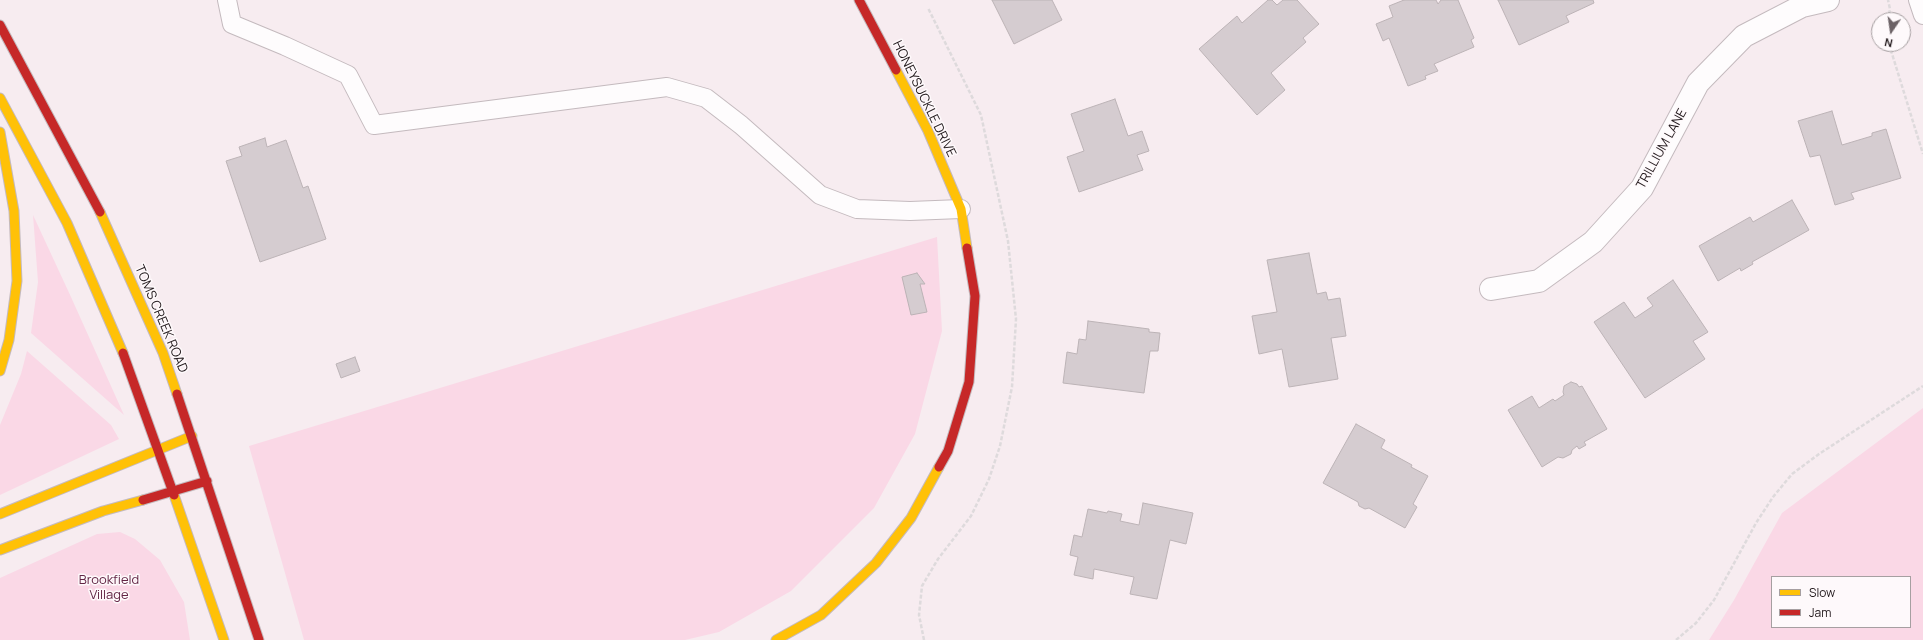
<!DOCTYPE html>
<style>
body{margin:0}
#map{position:relative;width:1923px;height:640px;overflow:hidden;background:#f7ecf0;font-family:Manrope,sans-serif}
canvas{display:block}
.legend{position:absolute;left:1771px;top:576px;width:140px;height:52px;box-sizing:border-box;background:#fef9fb;border:1px solid #a69fa1;margin:0;padding:5px 7px;list-style:none;font-size:12px;color:#21181b}
.legend li{display:flex;align-items:center;gap:8px;height:20px}
.legend b{width:20px;border:1px solid #a69fa1}
.north{position:absolute;left:1871px;top:12px;width:40px;height:40px;box-sizing:border-box;background:#fef9fb;border:1px solid #a69fa1;border-radius:50%;rotate:193deg;font-size:11px;font-weight:700;line-height:16px;text-align:center;color:#21181b}
.north::after{content:'';display:block;margin:auto;width:14px;height:18px;background:#6c6266;clip-path:polygon(50% 0,100% 100%,50% 72%,0 100%)}
</style>
<div id="map">
<canvas width="1923" height="640"></canvas>
<ul class="legend">
<li><b style="height:5px;background:#ffc107"></b>Slow</li>
<li><b style="height:5px;background:#c62828"></b>Jam</li>
</ul>
<div class="north">N</div>
</div>
<script>
const c = document.querySelector('canvas').getContext('2d');
c.lineJoin = 'round';
function fillPath(path, color) { c.fillStyle = color; c.fill(path, 'evenodd'); }
const toPath = rows => new Path2D(rows.map(r => 'M' + r).join(''));
function strokePath(path, color, width, dash) { c.strokeStyle = color; c.lineWidth = width; c.lineCap = dash ? 'butt' : 'round'; c.setLineDash(dash || []); c.stroke(path); }
function write(font, color, halo, rows, align = 'center') {
  c.font = font + ' Manrope,sans-serif'; c.lineWidth = 3; c.setLineDash([]); c.textBaseline = 'middle'; c.strokeStyle = halo; c.fillStyle = color; for (const [text, x, y, turn = 0] of rows) {
    c.save(); c.translate(x, y); c.rotate((+turn || 0) * Math.PI / 180); c.textAlign = isNaN(turn) ? turn : align; if (halo) c.strokeText(text, 0, 0); c.fillText(text, 0, 0); c.restore();
  }
}
const green = toPath([
 [33,215,71,297,124,415,31,333,38,282],
 [937,237,942,331,915,434,874,508,791,591,719,632,685,640,304,640,249,446],
 [27,351,111,425,119,439,0,495,0,425,21,374],
 [1923,408,1923,640,1709,640,1734,600,1782,513],
 [1772,577,1910,577,1910,627,1772,627],
 [120,532,135,539,160,560,184,602,190,640,0,640,0,578,97,534]
]);
const building = toPath([
 [992,0,1052,0,1062,20,1014,44,992,0],
 [1268,0,1272,0,1277,5,1283,0,1297,0,1319,24,1303,38,1306,42,1271,73,1285,90,1257,115,1199,49,1237,16,1242,23,1268,0],
 [1404,0,1436,0,1438,4,1441,0,1458,0,1474,38,1471,40,1474,47,1434,64,1438,71,1425,76,1426,79,1408,86,1389,38,1383,41,1376,24,1393,17,1389,6,1404,0],
 [1498,0,1593,0,1594,3,1566,16,1569,22,1519,45,1498,0],
 [1115,99,1128,136,1142,131,1149,151,1137,155,1143,170,1079,192,1067,157,1084,151,1071,114,1115,99],
 [1832,111,1842,145,1872,136,1872,133,1886,129,1901,178,1851,193,1854,199,1835,205,1820,155,1810,157,1798,121,1832,111],
 [265,138,267,147,286,140,303,188,308,186,326,239,260,262,226,161,242,156,239,147,265,138],
 [1792,200,1809,230,1752,262,1753,264,1741,271,1740,268,1718,281,1699,246,1750,217,1753,222,1792,200],
 [1309,253,1317,294,1326,292,1328,300,1340,298,1346,336,1331,338,1338,379,1289,387,1282,349,1259,354,1252,316,1277,312,1267,260,1309,253],
 [917,273,925,284,920,284,927,312,911,315,902,277,917,273],
 [1673,280,1708,332,1693,341,1705,359,1645,398,1594,322,1624,302,1635,318,1653,306,1647,298,1673,280],
 [1088,321,1149,329,1149,332,1160,333,1158,351,1150,351,1144,393,1063,383,1067,352,1077,354,1079,339,1086,340,1088,321],
 [355,357,360,371,341,378,336,364,355,357],
 [1571,382,1577,384,1579,387,1582,386,1607,429,1584,442,1586,445,1579,449,1577,446,1572,450,1571,454,1563,458,1558,457,1542,467,1508,410,1532,396,1539,408,1553,399,1555,401,1564,395,1563,392,1564,386,1571,382],
 [1356,424,1385,440,1381,448,1412,465,1411,467,1428,476,1413,504,1417,507,1405,528,1369,508,1365,509,1359,506,1358,502,1323,483,1356,424],
 [1143,503,1193,513,1186,544,1170,540,1157,599,1130,594,1134,577,1094,569,1093,579,1074,575,1078,557,1070,555,1074,535,1082,537,1088,509,1107,513,1108,511,1122,514,1120,521,1139,525,1143,503]
]);
const path = toPath([
 [1888,20,1890,9,1888,0],
 [1889,44,1923,154],
 [924,640,919,615,922,586,938,559,971,516,989,479,1000,446,1012,387,1016,319,1008,241,981,115,928,8],
 [1676,640,1696,623,1714,600,1756,523,1773,497,1792,474,1819,454,1923,386]
]);
const lane = toPath([
 [227,0,232,24,285,46,348,75,374,125,667,87,706,98,741,125,820,195,857,209,910,211,961,209],
 [1918,0,1923,15]
]);
const street = toPath([
 [1491,289,1539,281,1593,242,1642,188,1698,83,1744,36,1802,6,1828,0]
]);
const slow = toPath([
 [896,70,928,131,961,209,967,248],
 [0,98,67,223,123,353],
 [0,132,14,211,17,281,9,340,0,371],
 [100,212,163,353,177,394],
 [174,495,224,640],
 [0,514,192,436],
 [0,550,103,511,143,500],
 [776,640,821,615,876,563,911,518,939,467]
]);
const jam = toPath([
 [859,0,896,70],
 [0,25,100,212],
 [123,353,174,495],
 [177,394,259,640],
 [939,467,948,451,969,382,975,296,967,248],
 [143,500,207,481]
]);
const streetNames = [
 ["HONEYSUCKLE DRIVE",924,99,64],
 ["TRILLIUM LANE",1662,149,-61],
 ["TOMS CREEK ROAD",161,319,67]
];
const parkNames = [
 ["Brookfield",109,580],
 ["Village",109,595]
];
fillPath(green, '#fad8e6');
fillPath(building, '#d5ccd0');
strokePath(building, '#bcb3b6', 1);
strokePath(lane, '#c4babe', 20);
strokePath(street, '#c4babe', 24);
strokePath(slow, '#c4babe', 11);
strokePath(jam, '#c4babe', 11);
strokePath(path, '#dedadc', 2.5, [4, 2]);
strokePath(lane, '#fefcfd', 18);
strokePath(street, '#fefcfd', 22);
strokePath(slow, '#ffc107', 9);
strokePath(jam, '#c62828', 9);
write('13px', '#21181b', '#fef9fb', streetNames);
write('13px', '#632545', '#fef9fb', parkNames);
</script>
